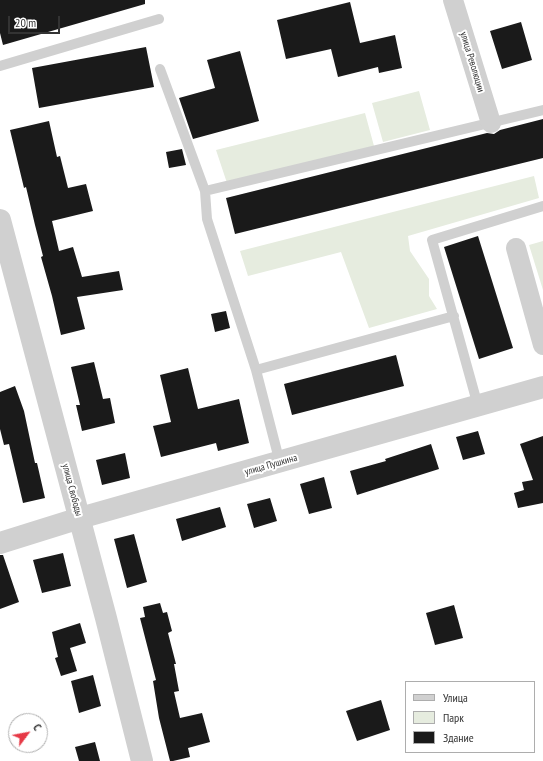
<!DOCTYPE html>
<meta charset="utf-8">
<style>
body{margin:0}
#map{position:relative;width:543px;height:761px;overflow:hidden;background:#fff;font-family:"PT Sans Narrow",sans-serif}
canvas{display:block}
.legend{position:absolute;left:405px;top:681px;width:130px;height:72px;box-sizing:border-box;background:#fff;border:1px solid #adadad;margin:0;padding:5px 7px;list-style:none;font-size:12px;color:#333}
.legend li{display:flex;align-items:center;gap:8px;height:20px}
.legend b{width:20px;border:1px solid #adadad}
.north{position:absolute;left:8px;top:713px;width:40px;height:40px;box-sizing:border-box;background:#fff;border:1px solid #adadad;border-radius:50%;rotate:58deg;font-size:11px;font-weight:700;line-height:16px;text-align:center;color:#333}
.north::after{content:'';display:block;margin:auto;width:14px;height:18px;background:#e63946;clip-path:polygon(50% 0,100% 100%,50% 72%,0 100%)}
.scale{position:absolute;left:8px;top:16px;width:52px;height:18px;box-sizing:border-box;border:2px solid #333;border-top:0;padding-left:5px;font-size:12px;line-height:14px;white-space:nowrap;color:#333;-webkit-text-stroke:3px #fff;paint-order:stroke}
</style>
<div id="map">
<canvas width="543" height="761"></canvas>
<ul class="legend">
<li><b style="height:5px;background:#d0d0d0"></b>Улица</li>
<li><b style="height:11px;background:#e6ecdf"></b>Парк</li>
<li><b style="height:11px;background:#1a1a1a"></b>Здание</li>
</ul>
<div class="north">С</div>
<div class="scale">20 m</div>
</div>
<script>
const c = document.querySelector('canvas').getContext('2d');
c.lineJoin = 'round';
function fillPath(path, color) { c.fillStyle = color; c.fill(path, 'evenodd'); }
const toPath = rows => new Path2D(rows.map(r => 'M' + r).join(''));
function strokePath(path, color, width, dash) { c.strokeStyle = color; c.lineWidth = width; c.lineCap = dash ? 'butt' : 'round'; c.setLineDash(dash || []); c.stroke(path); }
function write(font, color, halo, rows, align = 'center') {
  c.font = font + ' "PT Sans Narrow",sans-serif'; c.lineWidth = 4; c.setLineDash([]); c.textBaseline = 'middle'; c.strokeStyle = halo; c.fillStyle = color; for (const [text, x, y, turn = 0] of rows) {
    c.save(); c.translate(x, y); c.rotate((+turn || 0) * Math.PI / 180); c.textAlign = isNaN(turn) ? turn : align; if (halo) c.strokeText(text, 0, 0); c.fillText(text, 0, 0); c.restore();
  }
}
const green = toPath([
 [419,91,430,130,383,142,372,103],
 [365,113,374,146,227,183,216,150],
 [534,176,539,198,408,236,410,251,429,279,429,296,437,309,369,328,341,252,248,276,240,251],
 [543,241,543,290,529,245]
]);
const building = toPath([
 [0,0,145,0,145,4,3,45,0,33],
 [350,2,360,43,395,35,402,68,379,73,378,67,338,77,331,49,286,59,277,20],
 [521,22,532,60,502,69,490,31],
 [146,47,154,87,39,108,32,68],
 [240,51,259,121,193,139,179,98,215,88,207,60],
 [543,119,543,158,235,234,226,198,487,133,494,134,500,130],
 [49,121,57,157,60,156,68,188,86,184,93,211,52,221,59,251,73,247,82,277,119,271,123,290,77,297,85,329,61,335,52,296,41,257,43,256,35,225,26,187,24,188,10,130],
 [182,149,186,165,169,168,166,152],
 [478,236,513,348,479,359,444,247],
 [226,311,230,328,215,332,211,314],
 [396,355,404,386,292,415,284,384],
 [94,362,103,399,110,398,115,423,82,431,76,405,80,405,71,367],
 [188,368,198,409,239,399,249,443,218,451,216,443,161,457,153,426,171,422,160,375],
 [15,386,24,411,35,463,37,463,45,498,23,503,9,444,4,445,0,429,0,392],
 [478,431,485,454,463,460,456,437],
 [543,436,543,503,518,508,514,493,524,490,522,482,533,480,520,444],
 [431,444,439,469,357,495,350,471,386,461,385,459],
 [125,453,130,478,102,485,96,460],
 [324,477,332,508,309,514,300,484],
 [270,498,277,521,254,528,247,504],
 [220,507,226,527,182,541,176,519],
 [134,534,147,582,127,588,114,539],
 [63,553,71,586,42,593,33,560],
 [0,555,3,555,19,602,0,609],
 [160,603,163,613,167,612,172,631,168,633,176,664,174,664,179,691,174,692,180,718,202,713,210,742,188,748,190,757,173,761,170,761,159,718,153,681,156,680,140,618,145,617,143,607],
 [454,605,463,638,435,645,426,613],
 [80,623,86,643,70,648,77,671,61,676,55,658,58,657,52,632],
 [93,675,101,706,79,713,71,681],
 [381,700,390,730,357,741,346,711],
 [95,742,100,761,79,761,75,747]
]);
const service = toPath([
 [0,66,159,19],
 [160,69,205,191],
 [256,370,454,316],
 [478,406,432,240,543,206],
 [280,463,256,370,207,219,205,191,543,110]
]);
const minor = toPath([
 [453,0,491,123],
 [516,248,543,345]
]);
const tertiary = toPath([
 [0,220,106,618,142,761],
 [0,543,80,518,543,387]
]);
const streetNames = [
 ["улица Революции",472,62,73],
 ["улица Пушкина",271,465,-16],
 ["улица Свободы",72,490,75]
];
fillPath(green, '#e6ecdf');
fillPath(building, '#1a1a1a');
strokePath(service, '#d0d0d0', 10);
strokePath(minor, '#d0d0d0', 20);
strokePath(tertiary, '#d0d0d0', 22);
write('10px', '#333', '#fff', streetNames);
</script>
